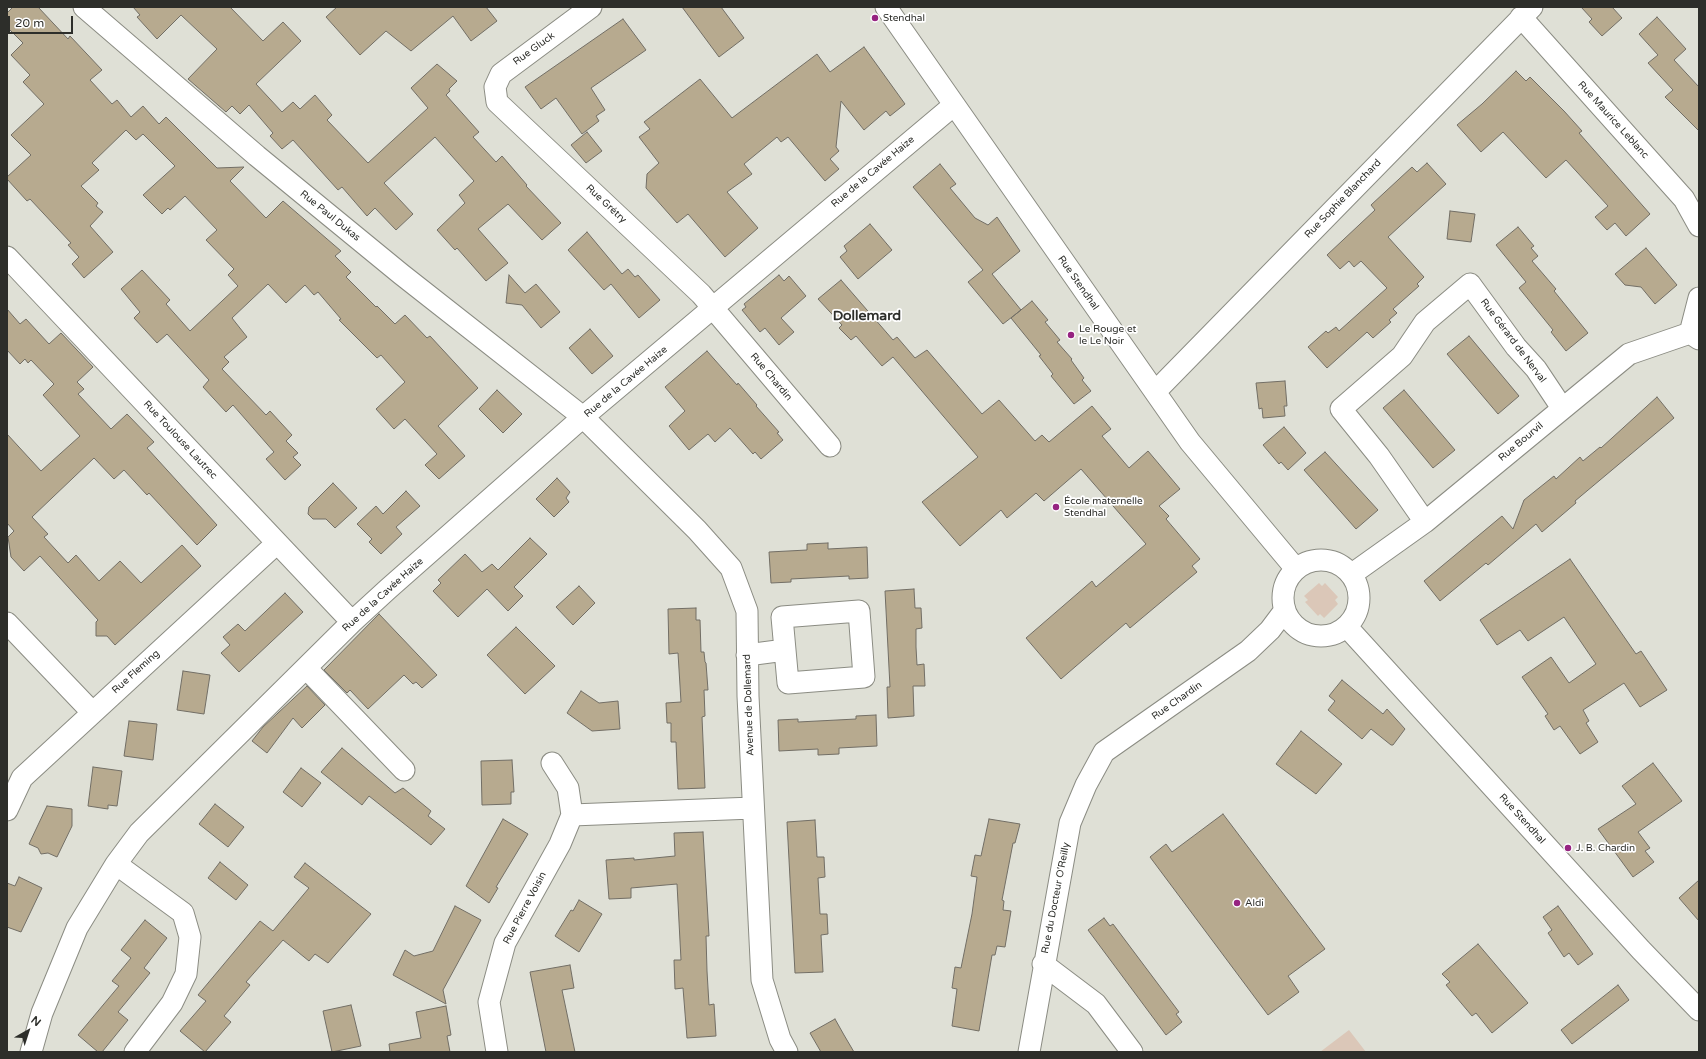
<!DOCTYPE html>
<meta charset="utf-8">
<style>
body{margin:0}
#map{position:relative;width:1706px;height:1059px;overflow:hidden;background:#dfe0d6;font-family:"Varela Round",sans-serif}
canvas{display:block}
.frame{position:absolute;inset:0;border:8px solid #2d2e2a;pointer-events:none}
.north{position:absolute;left:8px;top:1011px;width:40px;height:40px;-webkit-text-stroke:3px #fff;paint-order:stroke;rotate:39deg;font-size:11px;font-weight:700;line-height:16px;text-align:center;color:#2d2e2a}
.north::after{content:'';display:block;margin:auto;width:14px;height:18px;background:#2d2e2a;clip-path:polygon(50% 0,100% 100%,50% 72%,0 100%)}
.scale{position:absolute;left:8px;top:16px;width:65px;height:18px;box-sizing:border-box;border:2px solid #2d2e2a;border-top:0;padding-left:5px;font-size:12px;line-height:14px;white-space:nowrap;color:#2d2e2a;-webkit-text-stroke:3px #fff;paint-order:stroke}
</style>
<div id="map">
<canvas width="1706" height="1059"></canvas>
<div class="frame"></div>
<div class="north">N</div>
<div class="scale">20 m</div>
</div>
<script>
const c = document.querySelector('canvas').getContext('2d');
c.lineJoin = 'round';
function fillPath(path, color) { c.fillStyle = color; c.fill(path, 'evenodd'); }
const toPath = rows => new Path2D(rows.map(r => 'M' + r).join(''));
function strokePath(path, color, width, dash) { c.strokeStyle = color; c.lineWidth = width; c.lineCap = dash ? 'butt' : 'round'; c.setLineDash(dash || []); c.stroke(path); }
function write(font, color, halo, rows, align = 'center') {
  c.font = font + ' "Varela Round",sans-serif'; c.lineWidth = 3.5; c.setLineDash([]); c.textBaseline = 'middle'; c.strokeStyle = halo; c.fillStyle = color; for (const [text, x, y, turn = 0] of rows) {
    c.save(); c.translate(x, y); c.rotate((+turn || 0) * Math.PI / 180); c.textAlign = isNaN(turn) ? turn : align; if (halo) c.strokeText(text, 0, 0); c.fillText(text, 0, 0); c.restore();
  }
}
const green = toPath([
 [1319,583,1322,586,1325,583,1338,597,1335,600,1338,604,1324,618,1320,614,1318,616,1305,602,1308,600,1304,596],
 [1349,1030,1366,1052,1320,1052]
]);
const building = toPath([
 [13,7,38,7,68,39,70,36,102,70,90,80,112,104,117,100,131,117,143,106,159,124,166,117,217,168,244,167,230,181,266,218,283,201,341,251,335,256,351,272,346,277,376,307,377,306,395,324,405,315,427,338,430,336,478,388,438,426,465,456,439,479,425,465,437,454,405,419,394,429,376,409,405,382,381,355,377,358,339,320,341,319,318,292,314,295,305,285,286,303,268,284,232,318,247,337,224,357,229,362,222,369,266,415,270,411,292,435,286,441,298,453,293,457,301,465,285,480,266,459,274,452,233,405,226,412,203,387,209,380,167,334,157,343,134,318,140,312,121,289,142,270,170,300,166,304,190,331,238,286,228,275,234,269,206,240,217,230,185,196,170,210,168,208,162,214,143,195,175,166,143,134,136,140,126,130,92,163,99,170,81,186,98,203,96,206,103,212,90,226,113,252,84,278,72,264,79,257,68,245,71,243,30,199,27,201,7,179,7,177,31,155,11,135,44,104,23,82,30,75,11,55,23,43,7,27,7,13,13,7],
 [133,7,230,7,263,41,283,22,301,41,256,84,282,112,293,102,300,109,315,95,332,115,327,120,368,163,428,108,411,88,437,64,457,81,449,89,450,91,446,95,479,132,473,137,496,162,502,156,527,185,526,186,561,223,542,240,508,204,478,229,508,263,486,281,457,248,455,250,437,230,465,203,459,195,474,181,435,137,384,183,413,214,396,230,375,208,367,216,342,187,338,190,293,140,282,149,270,136,273,133,249,105,240,114,232,106,226,112,188,79,217,49,181,15,157,39,137,17,140,15,133,7],
 [337,7,486,7,497,21,471,41,453,16,411,51,386,31,360,55,326,17,337,7],
 [682,7,721,7,744,38,719,57,682,7],
 [1581,7,1612,7,1622,18,1602,36,1589,22,1592,19,1581,7],
 [1657,17,1686,49,1674,60,1699,87,1699,131,1665,97,1673,90,1648,63,1658,55,1639,34,1657,17],
 [623,19,646,50,591,88,605,110,596,116,599,121,582,134,556,98,541,109,525,87,623,19],
 [864,47,905,104,890,116,886,111,864,130,841,101,836,147,839,151,830,159,839,169,825,181,788,137,781,142,777,137,744,164,752,174,727,192,758,228,725,257,688,214,677,223,646,188,647,174,659,163,639,137,650,129,644,122,700,79,732,118,817,54,830,72,864,47],
 [1516,71,1526,81,1530,77,1564,111,1582,131,1579,133,1650,214,1626,236,1615,223,1607,230,1595,217,1608,206,1566,160,1546,178,1503,132,1481,152,1457,125,1482,104,1516,71],
 [587,132,602,151,586,163,571,145,587,132],
 [1427,163,1446,184,1388,237,1424,277,1417,284,1419,286,1393,309,1397,313,1389,320,1391,322,1373,338,1367,332,1327,368,1308,347,1326,331,1328,333,1336,327,1339,331,1387,288,1361,261,1354,267,1349,261,1340,269,1327,255,1375,210,1371,205,1412,167,1417,172,1427,163],
 [940,164,956,184,950,188,975,218,988,225,997,217,1020,251,992,274,1021,310,1003,324,968,282,983,270,913,187,940,164],
 [1450,211,1475,214,1471,242,1447,239,1450,211],
 [870,224,892,250,858,279,840,257,847,251,844,246,870,224],
 [1518,227,1534,246,1531,248,1538,256,1532,261,1556,289,1554,291,1588,333,1566,351,1551,332,1553,330,1519,288,1526,282,1496,245,1518,227],
 [587,232,622,274,628,269,635,277,638,275,660,300,639,318,611,284,604,290,568,250,587,232],
 [1646,248,1677,285,1655,304,1641,287,1625,285,1615,274,1646,248],
 [509,275,525,293,536,284,560,312,541,328,522,305,506,303,509,275],
 [779,275,784,281,789,276,806,296,781,318,794,332,779,345,765,328,760,332,742,310,746,307,744,304,779,275],
 [841,280,893,340,897,337,915,358,927,350,982,414,999,400,1035,441,1042,435,1049,442,1092,406,1111,429,1102,436,1129,468,1148,451,1180,489,1159,506,1169,516,1166,519,1200,559,1192,566,1197,572,1130,628,1126,623,1061,679,1026,638,1092,581,1096,587,1146,544,1081,469,1044,501,1036,493,1007,518,1001,510,960,546,922,502,978,457,893,357,882,366,856,336,851,340,839,328,842,325,818,299,841,280],
 [1032,301,1048,320,1045,322,1060,340,1057,342,1072,359,1071,360,1084,378,1082,380,1091,391,1074,404,1051,376,1053,374,1039,356,1041,355,1011,318,1032,301],
 [7,309,20,324,26,319,49,344,61,333,93,367,77,382,84,389,78,394,111,429,127,414,154,442,147,448,217,525,197,545,149,493,147,495,124,470,114,479,94,458,32,517,48,534,44,537,68,563,76,555,99,581,120,561,141,583,182,545,201,566,115,645,107,636,96,636,96,622,98,620,40,556,24,571,11,557,8,537,14,531,7,523,7,434,41,471,80,436,43,395,54,384,31,360,28,363,25,359,20,364,7,350,7,309],
 [590,329,613,356,592,374,569,348,590,329],
 [1469,336,1519,396,1498,414,1447,354,1469,336],
 [707,351,737,385,738,383,757,405,756,406,779,432,777,433,783,440,761,459,755,452,753,454,730,428,715,442,708,434,689,450,669,426,685,411,665,387,707,351],
 [1285,381,1287,406,1284,406,1285,416,1263,418,1262,408,1259,409,1256,383,1285,381],
 [497,390,522,414,503,433,479,409,497,390],
 [1404,390,1455,450,1433,468,1383,408,1404,390],
 [1657,397,1674,418,1575,501,1576,503,1542,532,1536,524,1488,565,1486,563,1440,601,1424,581,1502,516,1513,529,1524,500,1554,476,1556,479,1580,457,1583,461,1600,447,1601,448,1657,397],
 [1284,427,1306,453,1288,470,1281,462,1279,464,1263,445,1284,427],
 [1325,452,1378,510,1356,529,1304,470,1325,452],
 [557,478,570,492,566,498,569,502,554,517,536,499,557,478],
 [333,483,357,508,335,528,326,519,313,519,308,514,309,507,333,483],
 [406,491,420,506,396,527,402,534,381,554,369,542,372,539,357,524,376,506,383,514,406,491],
 [530,538,547,554,514,587,523,596,508,611,487,589,458,617,433,591,441,583,438,580,465,554,482,572,492,564,498,570,530,538],
 [828,543,828,549,867,547,868,578,849,579,849,576,791,579,791,582,771,583,769,552,807,550,807,544,828,543],
 [1570,559,1636,654,1641,651,1667,690,1640,707,1624,683,1583,710,1589,721,1586,723,1598,742,1580,754,1560,726,1554,730,1545,716,1548,714,1522,677,1551,657,1569,683,1596,664,1564,617,1528,641,1520,630,1497,645,1480,620,1570,559],
 [579,586,595,603,573,625,556,607,579,586],
 [914,589,915,608,921,608,922,628,916,629,916,647,917,665,924,664,925,686,913,686,914,716,888,718,887,687,890,687,885,591,914,589],
 [285,593,303,612,239,672,221,653,230,645,223,637,238,624,245,631,285,593],
 [696,608,696,620,700,620,701,652,704,652,705,662,706,663,708,690,704,690,705,716,702,717,705,788,678,789,676,742,671,742,671,723,667,723,666,703,681,702,678,653,669,654,668,609,696,608],
 [379,614,437,675,422,688,416,682,413,684,404,675,368,709,350,690,347,693,324,670,379,614],
 [516,627,555,666,525,694,487,655,516,627],
 [183,671,210,675,204,714,177,710,183,671],
 [1342,680,1383,714,1387,709,1405,729,1393,745,1391,745,1371,729,1362,739,1328,710,1335,701,1329,696,1342,680],
 [307,686,325,705,302,728,293,718,267,753,252,741,263,727,307,686],
 [581,691,599,703,618,701,620,729,592,731,567,713,581,691],
 [876,715,877,746,839,748,839,754,818,755,818,749,779,751,778,720,798,719,798,722,837,720,856,719,856,716,876,715],
 [129,721,157,724,153,760,124,756,129,721],
 [1301,731,1342,764,1316,794,1276,764,1301,731],
 [342,748,395,793,403,788,431,811,428,816,445,829,431,845,369,796,362,805,321,772,342,748],
 [512,760,514,792,511,792,511,804,482,805,481,761,512,760],
 [1653,763,1682,801,1638,832,1650,848,1645,851,1654,862,1633,877,1598,829,1636,804,1622,786,1653,763],
 [93,767,122,771,117,806,108,805,108,809,88,806,93,767],
 [301,768,321,783,302,807,283,792,301,768],
 [215,804,244,827,228,847,199,824,215,804],
 [47,806,72,809,72,826,57,857,48,853,41,854,38,848,29,844,47,806],
 [1223,814,1325,949,1288,976,1299,992,1268,1015,1150,857,1166,844,1172,852,1223,814],
 [503,819,528,834,496,887,498,888,489,903,466,886,503,819],
 [989,819,1020,824,1015,843,1013,843,1002,900,1004,901,1003,910,1011,911,1005,947,997,946,995,955,992,955,979,1031,952,1026,957,989,952,988,955,967,961,968,972,914,977,877,971,876,975,855,981,856,989,819],
 [815,820,817,857,824,857,825,877,818,878,820,914,827,914,828,934,821,935,823,972,795,973,787,822,815,820],
 [703,832,709,936,706,936,707,971,709,1005,714,1004,716,1036,687,1038,683,988,675,989,674,960,681,960,677,884,631,888,631,898,609,899,606,860,634,858,634,860,675,856,674,833,703,832],
 [220,862,248,885,236,900,208,878,220,862],
 [305,863,371,914,328,963,315,954,309,961,283,940,246,982,250,985,224,1016,231,1022,205,1052,180,1031,206,1001,198,995,260,921,273,931,309,888,294,877,305,863],
 [19,877,42,888,21,932,7,927,7,883,15,886,19,877],
 [1699,880,1699,921,1679,898,1699,880],
 [579,900,602,914,579,952,555,936,571,910,573,911,579,900],
 [455,906,481,920,443,990,446,1004,393,975,405,950,414,956,433,951,455,906],
 [1558,906,1593,954,1578,965,1569,953,1564,957,1548,933,1552,930,1543,917,1558,906],
 [1104,918,1110,926,1113,924,1179,1012,1176,1014,1182,1022,1166,1035,1088,930,1104,918],
 [145,920,167,938,144,968,150,973,118,1012,128,1020,102,1052,98,1052,78,1035,119,986,112,981,131,958,121,950,145,920],
 [1478,944,1528,1003,1492,1033,1476,1013,1472,1016,1446,985,1450,982,1442,974,1478,944],
 [570,965,574,988,562,990,575,1052,546,1052,530,972,570,965],
 [1618,985,1629,1000,1572,1044,1561,1030,1618,985],
 [351,1005,361,1046,332,1052,323,1011,351,1005],
 [446,1006,451,1035,447,1036,450,1052,390,1052,389,1044,421,1038,416,1012,446,1006],
 [835,1019,844,1035,854,1052,821,1052,810,1033,835,1019]
]);
const minor = toPath([
 [84,7,257,156,401,274,583,417,697,530,731,568,747,611,748,696,762,980,780,1039,787,1052],
 [591,7,501,74,495,87,497,102,701,294,830,446],
 [886,7,1190,442,1296,569],
 [1521,17,1684,199,1699,226],
 [7,257,352,622],
 [1690,333,1699,298],
 [1155,392,1532,7],
 [1425,522,1379,456,1341,409,1402,356,1425,322,1470,284,1516,347,1536,369,1562,408],
 '1283 598a38 38 0 1 1 76 0a38 38 0 1 1-76 0Z',
 [1352,574,1425,522,1629,354,1690,333,1699,339],
 [7,623,92,712],
 [1347,627,1641,950,1699,1010],
 [747,655,785,650,782,617,859,611,864,677,788,683,785,650],
 [306,668,404,770],
 [552,763,568,788,572,815],
 [7,810,22,778,277,543],
 [116,864,183,913,190,937,186,974,172,1003,135,1052],
 [1043,964,1096,1004,1132,1052],
 [31,1052,42,1013,77,928,116,864,139,833,352,622,388,589,583,417,954,105],
 [497,1052,489,1002,505,943,560,844,572,815,753,808],
 [1029,1052,1070,823,1086,785,1104,752,1248,651,1270,630,1285,610]
]);
const markers = [
 [875,18,4,"#962381"],
 [1071,335,4,"#962381"],
 [1056,507,4,"#962381"],
 [1568,848,4,"#962381"],
 [1237,903,4,"#962381"]
];
const poiNames = [
 ["Stendhal",883,18],
 ["Le Rouge et",1079,329],
 ["le Le Noir",1079,341],
 ["École maternelle",1064,501],
 ["Stendhal",1064,513],
 ["J. B. Chardin",1576,848],
 ["Aldi",1245,903]
];
const streetNames = [
 ["Rue Gluck",534,49,-36],
 ["Rue Maurice Leblanc",1613,120,48],
 ["Rue de la Cavée Haize",873,172,-40],
 ["Rue Sophie Blanchard",1343,199,-46],
 ["Rue Grétry",606,204,43],
 ["Rue Paul Dukas",330,216,39],
 ["Rue Stendhal",1078,283,55],
 ["Rue Gérard de Nerval",1513,341,53],
 ["Rue Chardin",771,377,50],
 ["Rue de la Cavée Haize",626,382,-40],
 ["Rue Toulouse Lautrec",180,440,47],
 ["Rue Bourvil",1521,442,-40],
 ["Rue de la Cavée Haize",383,595,-42],
 ["Rue Fleming",136,672,-42],
 ["Rue Chardin",1177,701,-35],
 ["Avenue de Dollemard",749,705,-92],
 ["Rue Stendhal",1522,819,48],
 ["Rue du Docteur O'Reilly",1056,898,-79],
 ["Rue Pierre Voisin",525,908,-62]
];
const districtNames = [
 ["Dollemard",867,316]
];
fillPath(green, '#dbc7b8');
fillPath(building, '#b7aa8f');
strokePath(building, '#726e65', 1);
strokePath(minor, '#8b8c83', 23);
strokePath(minor, '#fff', 21);
for (const [x, y, r, color] of markers) { const dot = new Path2D(); dot.arc(x, y, r, 0, 2 * Math.PI); c.fillStyle = color; c.fill(dot); strokePath(dot, '#fff', 1.5); }
write('10px', '#2d2e2a', '#fff', poiNames, 'left');
write('10px', '#2d2e2a', '#fff', streetNames);
write('bold 14px', '#2d2e2a', '#fff', districtNames);
</script>
